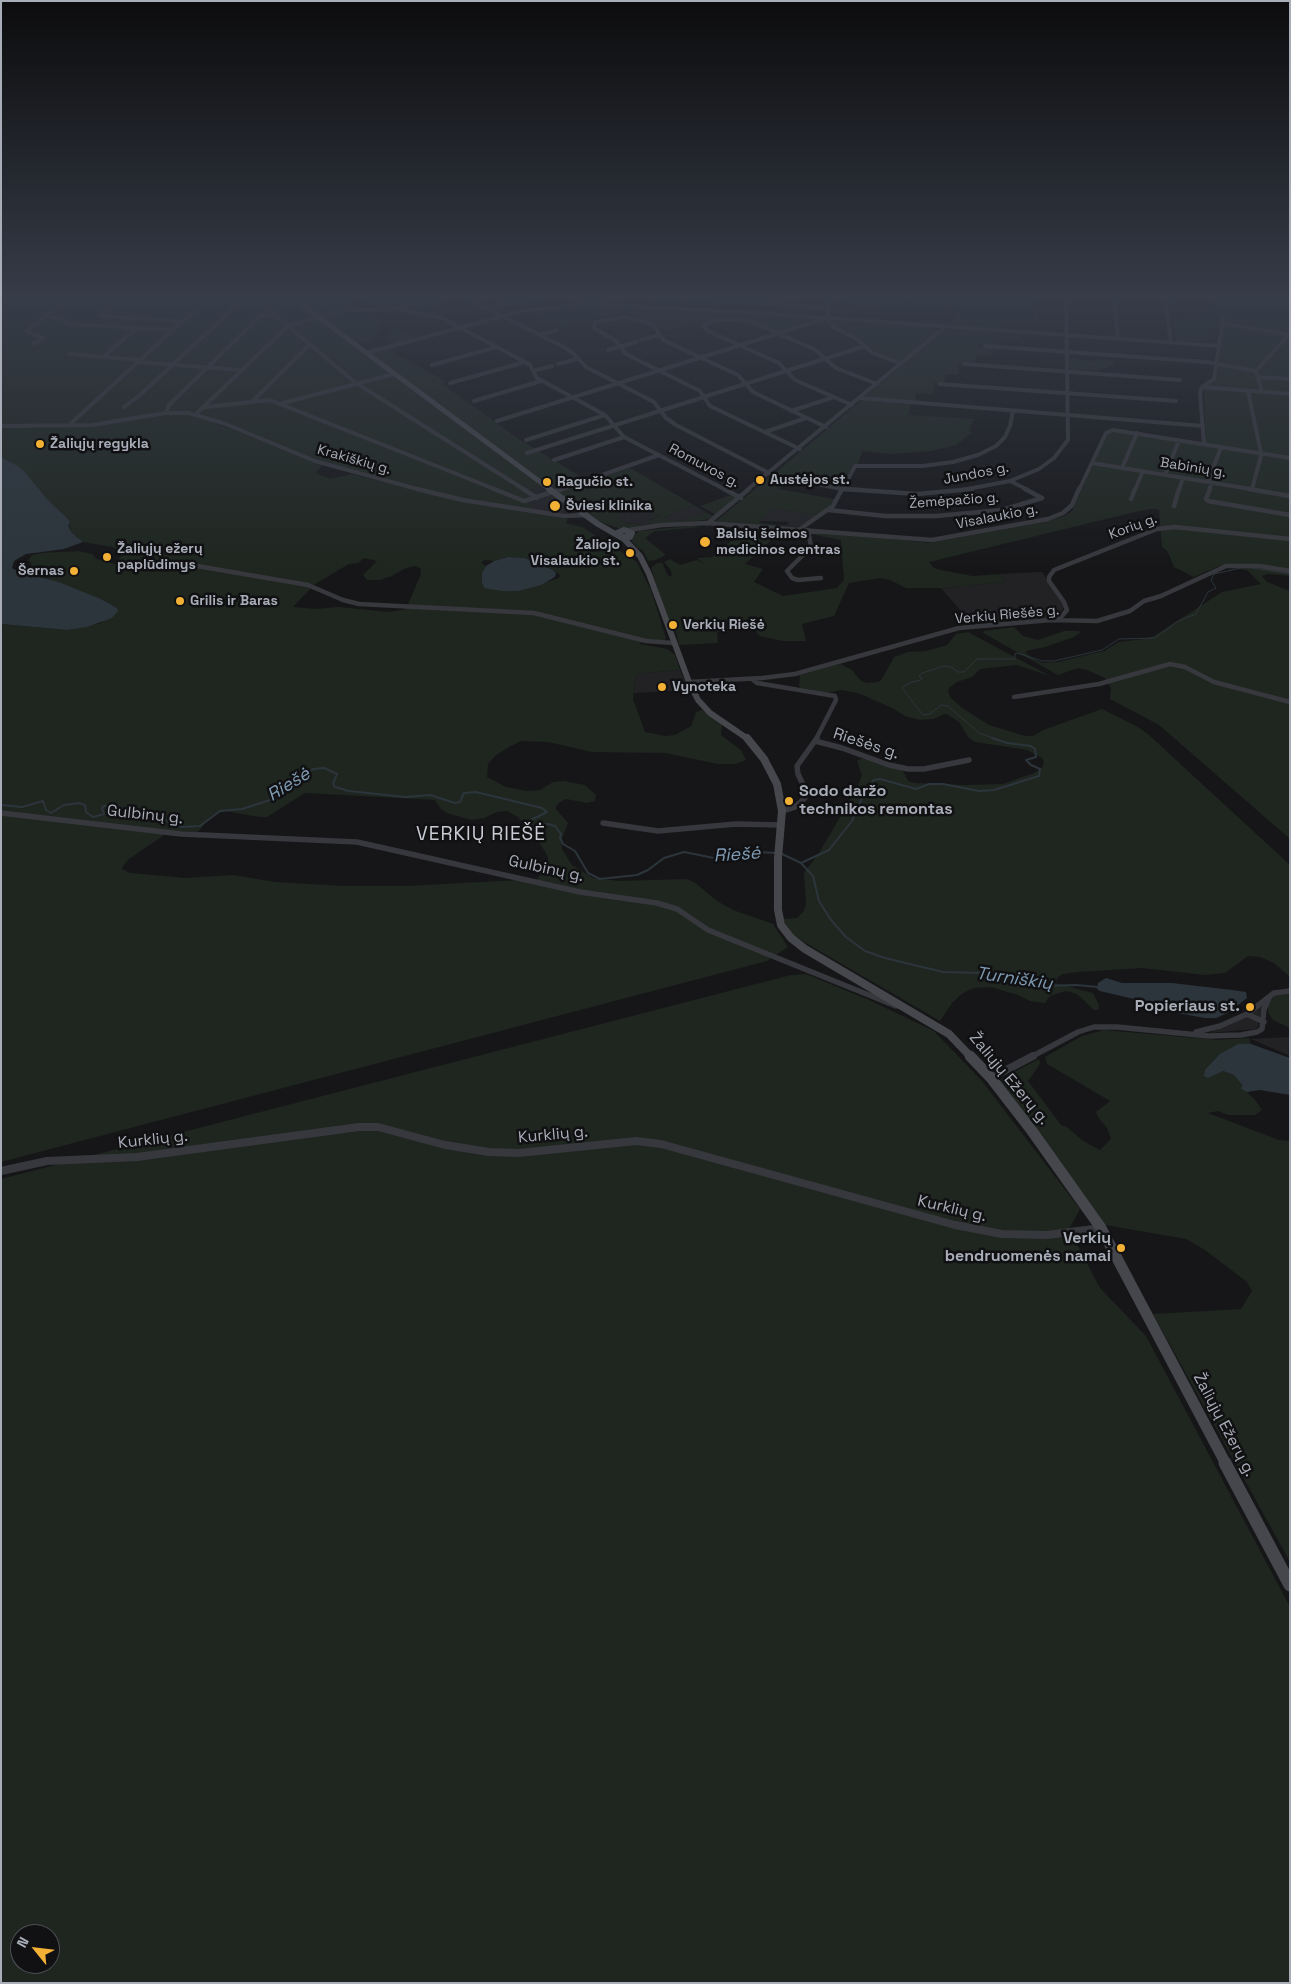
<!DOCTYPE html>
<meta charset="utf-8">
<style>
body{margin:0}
#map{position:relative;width:1291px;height:1984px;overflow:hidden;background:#161618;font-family:"Space Grotesk",sans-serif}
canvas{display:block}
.frame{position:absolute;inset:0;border:2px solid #a8adb8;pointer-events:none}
.north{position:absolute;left:10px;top:1924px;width:50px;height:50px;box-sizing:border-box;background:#111113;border:1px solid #4d4f55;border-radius:50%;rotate:299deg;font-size:14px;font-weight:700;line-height:20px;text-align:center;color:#a8adb8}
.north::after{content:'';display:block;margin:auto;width:18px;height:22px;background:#f2b134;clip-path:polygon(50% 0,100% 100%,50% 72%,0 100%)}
</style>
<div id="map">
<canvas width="1291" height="1984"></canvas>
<div class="frame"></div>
<div class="north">N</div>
</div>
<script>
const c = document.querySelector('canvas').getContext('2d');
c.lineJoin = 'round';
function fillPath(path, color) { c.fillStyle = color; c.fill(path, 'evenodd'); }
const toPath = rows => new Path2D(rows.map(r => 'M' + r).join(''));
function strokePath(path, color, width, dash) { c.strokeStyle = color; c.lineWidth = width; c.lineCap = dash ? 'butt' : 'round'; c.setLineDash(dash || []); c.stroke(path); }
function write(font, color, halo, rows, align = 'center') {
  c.font = font + ' "Space Grotesk",sans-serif'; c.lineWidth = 5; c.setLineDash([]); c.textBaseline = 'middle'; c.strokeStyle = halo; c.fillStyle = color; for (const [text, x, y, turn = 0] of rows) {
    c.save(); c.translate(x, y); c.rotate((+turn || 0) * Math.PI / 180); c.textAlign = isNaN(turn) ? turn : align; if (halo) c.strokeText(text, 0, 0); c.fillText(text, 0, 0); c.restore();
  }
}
const built = toPath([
 [643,307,721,312,728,315,666,331,627,312],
 [543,486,574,510,561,515,528,509,526,503,528,491],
 [642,505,659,516,649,520,652,525,642,527,639,524,625,523,613,515],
 [694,505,706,512,681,521,671,521,665,517],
 [774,509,818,515,799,527,786,526,789,522,761,521],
 [1040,572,1042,572,1064,606,1061,613,1046,619,975,627,941,588,1006,582,1002,574],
 [680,670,689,690,634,693,636,674],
 [1262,1005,1258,1026,1255,1029,1209,1033,1232,1023],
 [1290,1037,1290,1056,1251,1039,1289,1037]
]);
const green = toPath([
 [1,296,287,296,543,486,528,491,539,499,526,503,534,506,528,509,443,494,308,457,222,421,193,411,178,411,102,423,101,425,174,414,194,415,323,464,316,473,330,479,351,474,471,503,568,519,566,523,582,527,637,562,651,590,666,638,664,641,643,639,640,644,667,649,675,655,680,670,636,674,633,699,645,732,665,736,675,735,691,726,696,712,702,710,722,724,721,735,741,750,746,760,736,764,718,764,665,753,592,752,548,742,521,741,509,747,495,756,488,764,487,777,506,787,527,791,540,790,553,782,564,781,585,785,596,795,595,801,587,803,566,799,560,802,555,808,568,823,561,841,562,849,572,865,593,878,619,881,686,879,694,882,717,901,733,910,773,924,788,947,767,961,1,1162,1,624,67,630,101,623,117,608,101,599,58,582,23,572,31,570,31,562,28,561,32,555,42,553,79,551,92,554,97,559,114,564,123,554,113,547,83,542,72,533,65,516,48,500,18,466,1,457],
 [508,557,525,558,553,570,560,575,559,578,519,591,482,573,486,566,481,563,484,560,494,561],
 [364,558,377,561,363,575,367,580,380,580,392,576,404,569,415,566,420,568,421,574,406,609,390,612,338,607,316,609,293,607,315,584,337,571,349,564,358,563],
 [305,793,435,800,441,809,447,813,471,820,484,818,497,812,507,811,518,817,531,835,539,842,548,857,548,863,534,884,520,880,406,886,345,886,275,882,233,875,185,878,130,873,122,869,123,866,129,859,170,831,198,832,211,816,225,811,259,817,267,817],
 [293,296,338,296,381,320,379,331,369,341,357,343],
 [357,296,441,296,442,299,429,312,405,308,390,313],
 [849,296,864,296,873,299,908,303,929,300,929,296,1043,296,1038,299,1034,307,1034,311,1038,313,1038,322,1023,322,1023,324,1006,323,1005,330,953,327,956,308,922,310,880,309,854,305,846,301,846,297],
 [1180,296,1290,296,1290,576,1268,574,1262,576,1267,582,1290,591,1290,839,1159,725,1110,699,1111,688,1105,678,1087,670,1078,668,1058,675,983,633,984,631,1014,627,1023,636,1038,640,1064,631,1079,631,1080,633,1074,637,1045,647,1026,651,1026,653,1035,660,1043,663,1058,662,1104,651,1119,642,1144,639,1154,636,1222,592,1261,584,1248,571,1231,566,1219,566,1194,577,1174,567,1168,552,1162,547,1159,510,1152,509,1139,511,929,562,934,568,941,570,973,576,1002,574,1006,582,941,588,906,588,890,580,880,578,849,583,834,616,802,624,806,641,783,641,759,636,756,631,717,632,718,643,679,645,675,628,667,618,651,568,657,563,662,563,669,577,672,575,670,569,664,562,670,559,680,565,697,560,704,564,697,558,712,557,746,529,780,532,745,564,763,569,754,582,783,596,837,588,844,580,841,540,816,535,814,531,929,543,1045,522,1065,516,1072,511,1108,432,1112,431,1206,445,1204,386,1216,379,1223,336,1219,329,1212,328,1209,329,1208,341,1180,341,1176,340,1173,322,1180,318,1197,318,1218,302,1210,297,1192,298],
 [584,304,640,307,562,328,526,311],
 [722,312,933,327,939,330,902,361,896,362,880,355,855,336,837,328,813,324,782,334],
 [396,327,414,338,394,344,384,339],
 [954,329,1020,333,1020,340,993,338,992,344,978,344,976,347,992,348,991,356,976,355,975,364,959,363,958,375,946,374,944,383,935,382,933,394,916,393,915,403,864,397,944,330],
 [388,348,401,358,404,358,447,382,442,384,519,439,588,481,630,468,694,505,665,517,671,520,681,521,706,512,714,517,705,520,652,525,649,520,659,516,642,505,614,515,625,523,639,524,641,527,621,529,601,522,559,494,372,354],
 [1069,358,1095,361,1109,359,1114,361,1114,365,1097,371,1072,370,1069,368],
 [862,400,911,404,908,415,974,419,969,431,973,432,956,445,932,451,893,454,862,451,858,464,852,467,840,487,775,473],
 [771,476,789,479,778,489,835,499,829,507,818,515,774,509,759,523,799,527,791,528,716,521],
 [731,495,736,498,716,515,700,506],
 [693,526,701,527,655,531,645,538,666,555,655,560,648,561,643,550,638,548,631,540,631,538,639,531],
 [968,632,1050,676,1017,665,980,669,972,677,957,682,949,688,948,691,950,697,961,707,989,725,1025,736,1033,736,1043,730,1102,709,1138,727,1149,735,1290,865,1290,977,1274,963,1260,957,1248,956,1225,973,1205,975,1142,968,1078,972,1063,974,1058,977,1055,983,1093,993,1099,1005,1098,1010,1094,1010,1077,994,1066,991,1050,996,1045,1003,1030,1001,1018,995,991,987,974,988,963,993,952,1003,940,1021,792,935,783,919,797,918,803,912,806,905,804,873,819,853,857,788,862,775,857,761,860,759,865,759,903,771,908,781,914,783,966,785,1003,784,1034,773,1042,768,1044,762,1042,758,1027,750,975,742,968,737,959,722,948,715,944,714,934,719,920,720,905,716,892,708,858,693,841,690,827,693,801,688,799,686,800,675,840,664,852,670,861,681,867,683,878,682,882,679,894,657,908,652,926,651,947,645,956,634],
 [806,974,869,1000,934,1031,982,1081,1080,1209,1069,1229,1100,1288,1146,1336,1290,1607,1290,1983,1,1983,1,1179,791,975],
 [20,1934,50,1934,50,1964,20,1964],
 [1290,994,1290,1028,1273,1020,1268,1012,1268,1005,1275,995],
 [1104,1030,1218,1040,1249,1038,1251,1044,1238,1044,1223,1071,1234,1075,1242,1085,1241,1089,1247,1092,1256,1101,1262,1110,1255,1115,1228,1115,1218,1111,1208,1113,1279,1140,1290,1141,1290,1562,1153,1314,1241,1309,1252,1291,1247,1282,1205,1250,1186,1239,1105,1225,1000,1082,1001,1079,1039,1059,1040,1064,1028,1081,1061,1125,1067,1127,1083,1141,1100,1150,1111,1139,1107,1128,1098,1117,1096,1112,1110,1101,1047,1064,1045,1057,1082,1036]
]);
const water = toPath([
 [1,457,18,466,24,471,48,500,65,516,70,522,68,526,72,533,83,542,64,549,26,554,14,561,12,568,17,571,59,582,101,599,117,608,118,611,112,618,87,627,67,630,1,624],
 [508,557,525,558,553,570,556,573,555,577,541,585,519,591,503,591,484,588,482,582,482,573,486,566,494,561],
 [1106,978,1122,983,1172,983,1232,990,1246,992,1247,998,1228,1013,1216,1018,1205,1018,1177,1013,1151,1003,1100,991,1097,989,1098,983],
 [1238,1044,1251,1044,1290,1058,1290,1095,1260,1090,1247,1092,1241,1089,1242,1085,1234,1075,1223,1071,1208,1078,1204,1076,1205,1070,1220,1054]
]);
const streamFar1 = toPath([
 [1253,568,1290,574],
 [996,739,979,733,948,706,941,705,930,714,923,715,902,688,909,683,921,680,922,678,919,676,922,673,944,666,951,667,958,672,964,672,977,659,1015,659,1015,654,1017,653,1042,661,1054,661,1102,650,1119,639,1155,638,1178,621,1196,614,1208,592,1216,588,1211,580,1214,574,1241,568]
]);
const stream = toPath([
 [1,805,22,807,43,801,46,810,51,813,64,805,79,803,85,805,86,812,93,817,104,814,102,808,104,806,114,804,137,815,154,816,182,827,200,826,220,811,242,809,270,800,291,787,313,769,324,768,337,774,333,784,335,787,349,791,405,797,430,795,455,803,460,802,464,793,476,792,542,808,547,812,531,820,530,823,534,826,548,824,555,826,561,834,560,838,563,844,575,851,588,873,600,879,637,875,648,870,664,858,684,852,719,859,726,858,737,851,776,853],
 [780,853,801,863,829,850,852,821,865,791,874,780,880,779,916,789,929,784,943,784,979,791,994,790,1039,776,1040,769,1031,765,1026,760,1036,757,1035,749,1031,746,1007,743,992,738],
 [801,863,813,876,819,901,831,920,846,937,865,951,885,958,943,972,988,973,1042,986,1076,985,1098,987]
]);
const minorFar3 = toPath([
 [76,296,46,316,62,319,67,324,173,330],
 [109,296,138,299,145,296],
 [252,296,356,383,525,490],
 [462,296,564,347,574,354,586,367,654,402,666,418,676,425,771,474,841,489,863,490],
 [642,296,829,308],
 [832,296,827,318,833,327,855,338,873,353,901,364],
 [1118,296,1114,303,1118,338],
 [1289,306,1290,308],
 [108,308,101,316,183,321],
 [487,308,545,296],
 [401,310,442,318,525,362,530,365,537,378,605,415,624,437,726,490],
 [1222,323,1290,335],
 [137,328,103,357,140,360],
 [540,335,557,330],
 [641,340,659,335],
 [1171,342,1166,307,1174,296],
 [34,344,43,338,26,331,46,316],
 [985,346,1207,362,1256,371],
 [608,350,636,342],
 [366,353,522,311,587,304,759,313,1220,346],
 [70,354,103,357],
 [138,362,241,370],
 [558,364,577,359],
 [964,364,1180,380],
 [432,365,497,347],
 [533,371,552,366],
 [1257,377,1290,379],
 [450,383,525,362],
 [939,384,1176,401],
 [1202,387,1290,394],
 [1248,391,1261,453],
 [1262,392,1256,371,1290,333],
 [860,398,1203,426],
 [253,401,309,345],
 [474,401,541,381],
 [279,404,394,374],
 [852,405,795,380,779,363,708,331,703,326,709,322,724,319,749,321,814,349,836,368,877,384],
 [124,407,140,395,247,296],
 [206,407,270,400,497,490],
 [791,411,834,397],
 [166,413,169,405,259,317,273,314],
 [196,414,288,326,344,310,391,310,434,296],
 [497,421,821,320],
 [1,426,92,425,166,413,189,413,223,423,315,461,421,490],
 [68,426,175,328,214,296],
 [765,432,806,418],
 [526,440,605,415],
 [1204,444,1200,393,1202,387,1214,379,1223,319],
 [800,449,710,406,700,391,626,354,616,341,594,328,595,322,625,317,649,323,657,329,659,335,665,341,738,375,753,392,826,427],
 [527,453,865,346],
 [554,460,624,437],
 [1092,463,1257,490],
 [1122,468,1137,433],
 [1165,475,1179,440],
 [1010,481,1028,490],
 [1208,482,1220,450],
 [1252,489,1261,456],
 [559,490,659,455],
 [747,490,945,327],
 [842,490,855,466,923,466,953,462,978,455,996,446,1005,437,1010,426,1013,411],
 [962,490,1010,481,1039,469,1054,458,1068,440,1066,296],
 [1079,490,1106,433,1113,430,1290,458],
 [1135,490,1143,471],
 [1179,490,1183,478],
 [1209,490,1212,483]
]);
const minorFar2 = toPath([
 [417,489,463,500,564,516,586,515],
 [494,489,524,501,562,489],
 [523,489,537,498],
 [724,489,741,498],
 [844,489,917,494,972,489],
 [1210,489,1206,499,1208,501,1290,515],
 [1249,489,1290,496],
 [1131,499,1135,489],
 [1174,506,1179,489],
 [829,510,885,516,936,516,1002,510,1042,498,1025,489],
 [708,523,749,489],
 [800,529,833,506,842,489],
 [629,530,662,525,708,523,932,540,1048,519,1063,513,1072,505,1079,489],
 [808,530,811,547,787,571,792,578,798,580,821,578],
 [191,565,308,585,343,600,359,604,534,613,646,641,673,643],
 [1054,619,1062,616,1067,610,1064,602,1049,581,1049,577,1054,570,1157,529,1175,527,1290,539],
 [752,679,757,683,835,696,836,700,816,739],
 [689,682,762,678,795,674,959,628,1051,620,1097,621,1130,611,1144,601,1161,596,1226,566,1260,566,1290,571],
 [1014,697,1099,684,1170,664,1185,667,1214,682,1290,702]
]);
const minorFar1 = toPath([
 [815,741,842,748,889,765,908,769,924,769,969,760],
 [782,811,795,807,805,798,805,789,798,774,797,766,817,738],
 [1,813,181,834,357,842,580,892,657,903,677,909,708,930,896,1006],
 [603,823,658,831,736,824,781,825],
 [1247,1014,1264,1022],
 [1196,1032,1220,1026,1247,1014,1274,993,1290,991],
 [1031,1057,1078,1032,1094,1027,1117,1027,1209,1036,1241,1035,1257,1032,1262,1029,1264,1009,1270,996]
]);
const minor = toPath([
 [991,1078,1033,1056],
 [1,1171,47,1161,137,1157,359,1127,378,1127,445,1145,489,1152,519,1153,636,1141,661,1144,955,1225,1002,1234,1047,1235,1101,1228]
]);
const secondaryFar4 = toPath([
 [290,296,551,490]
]);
const secondaryFar3 = toPath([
 [549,489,598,524,624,539,640,556,649,574,689,682,698,700,710,713,748,739],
 [617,533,624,530,632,533,630,537,621,537]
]);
const secondaryFar2 = toPath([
 [747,738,764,759,777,784,782,811,778,858,778,910,781,925,791,938,805,949,949,1034,971,1057]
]);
const secondaryFar1 = toPath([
 [970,1056,991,1078,1032,1131,1101,1228,1226,1464]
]);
const secondary = toPath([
 [1225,1463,1290,1585]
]);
const markers = [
 [40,444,5,"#f2b134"],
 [760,480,5,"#f2b134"],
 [547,482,5,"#f2b134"],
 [555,506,6,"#f2b134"],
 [705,542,6,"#f2b134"],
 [630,553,5,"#f2b134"],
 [107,557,5,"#f2b134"],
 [74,571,5,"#f2b134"],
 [180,601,5,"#f2b134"],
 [673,625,5,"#f2b134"],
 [662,687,5,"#f2b134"],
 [789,801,5,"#f2b134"],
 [1250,1007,5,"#f2b134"],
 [1121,1248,5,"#f2b134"]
];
const farPoinames = [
 ["Žaliųjų regykla",50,444],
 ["Austėjos st.",770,480],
 ["Ragučio st.",557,482],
 ["Šviesi klinika",566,506],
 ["Balsių šeimos",716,534],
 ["medicinos centras",716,550],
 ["Žaliojo",620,545,"right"],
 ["Visalaukio st.",620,561,"right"],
 ["Žaliųjų ežerų",117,549],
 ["paplūdimys",117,565],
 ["Šernas",64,571,"right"],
 ["Grilis ir Baras",190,601],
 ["Verkių Riešė",683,625],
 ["Vynoteka",672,687]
];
const farStreetnames = [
 ["Krakiškių g.",354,460,16],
 ["Romuvos g.",704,466,28],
 ["Babinių g.",1193,468,9],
 ["Jundos g.",976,474,-11],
 ["Žemėpačio g.",954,501,-4],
 ["Visalaukio g.",997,517,-11],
 ["Korių g.",1133,527,-20],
 ["Verkių Riešės g.",1007,615,-5]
];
const streetNames = [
 ["Riešės g.",866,744,18],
 ["Gulbinų g.",145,815,6],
 ["Gulbinų g.",546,869,12],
 ["Žaliųjų Ežerų g.",1009,1079,50],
 ["Kurklių g.",553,1135,-5],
 ["Kurklių g.",153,1140,-6],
 ["Kurklių g.",952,1209,13],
 ["Žaliųjų Ežerų g.",1224,1425,62]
];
const poiNames = [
 ["Sodo daržo",799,792,"left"],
 ["technikos remontas",799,810,"left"],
 ["Popieriaus st.",1240,1007],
 ["Verkių",1111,1239],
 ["bendruomenės namai",1111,1257]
];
const waterNames = [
 ["Riešė",289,785,-32],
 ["Riešė",737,855,-4],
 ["Turniškių",1014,979,8]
];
const quarterNames = [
 ["VERKIŲ RIEŠĖ",481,835]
];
fillPath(built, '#222225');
fillPath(green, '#1e261f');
fillPath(water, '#2c353c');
strokePath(streamFar1, '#2c353c', 1);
strokePath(stream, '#2c353c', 2);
strokePath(minorFar3, '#37383d', 4);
strokePath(minorFar2, '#37383d', 4.5);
strokePath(minorFar1, '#37383d', 5.5);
strokePath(minor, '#37383d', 8);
strokePath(secondaryFar4, '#45474d', 5);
strokePath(secondaryFar3, '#45474d', 6);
strokePath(secondaryFar2, '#45474d', 8);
strokePath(secondaryFar1, '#45474d', 11);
strokePath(secondary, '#45474d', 13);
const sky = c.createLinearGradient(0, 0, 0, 573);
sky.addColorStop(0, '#0c0c0d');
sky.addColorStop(0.52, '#363c48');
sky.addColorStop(1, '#363c4800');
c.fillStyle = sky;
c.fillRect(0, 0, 1291, 573);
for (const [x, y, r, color] of markers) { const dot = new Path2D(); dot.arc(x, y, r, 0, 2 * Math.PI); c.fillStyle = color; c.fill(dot); strokePath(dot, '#111113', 2); }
write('bold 14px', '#a8adb8', '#111113', farPoinames, 'left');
write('14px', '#a8adb8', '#111113', farStreetnames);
write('16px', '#a8adb8', '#111113', streetNames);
write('bold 16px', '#a8adb8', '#111113', poiNames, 'right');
write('italic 18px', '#7f9bb3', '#111113', waterNames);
c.letterSpacing = '1px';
write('19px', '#c9ccd4', '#111113', quarterNames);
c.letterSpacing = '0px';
</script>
